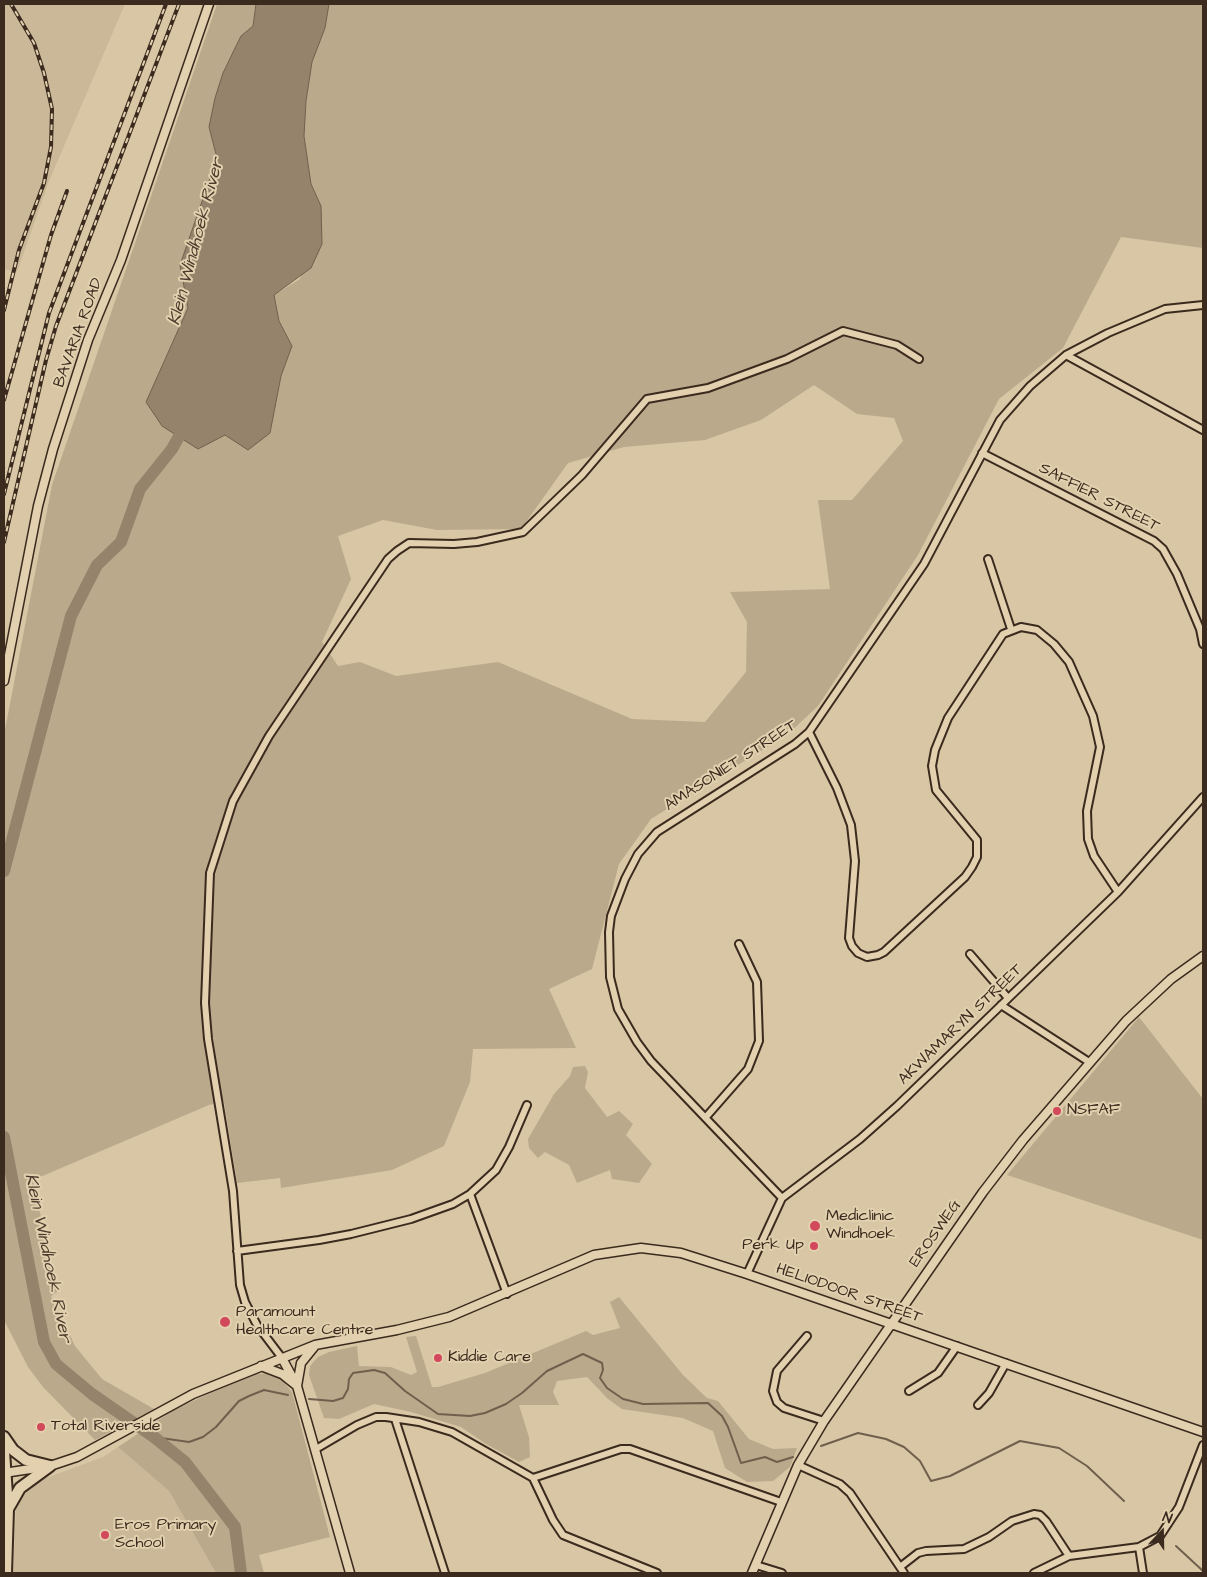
<!DOCTYPE html>
<style>
body{margin:0}
#map{position:relative;width:1207px;height:1577px;overflow:hidden;background:#d8c6a5;font-family:"Architects Daughter",sans-serif}
canvas{display:block}
.frame{position:absolute;inset:0;border:5px solid #3b2a1e;pointer-events:none}
.north{position:absolute;left:1137px;top:1507px;width:50px;height:50px;-webkit-text-stroke:4px #e2d0ae;paint-order:stroke;rotate:21deg;font-size:14px;font-weight:700;line-height:20px;text-align:center;color:#3b2a1e}
.north::after{content:'';display:block;margin:auto;width:18px;height:22px;background:#3b2a1e;clip-path:polygon(50% 0,100% 100%,50% 72%,0 100%)}
</style>
<div id="map">
<canvas width="1207" height="1577"></canvas>
<div class="frame"></div>
<div class="north">N</div>
</div>
<script>
const c = document.querySelector('canvas').getContext('2d');
c.lineJoin = 'round';
function fillPath(path, color) { c.fillStyle = color; c.fill(path, 'evenodd'); }
const toPath = rows => new Path2D(rows.map(r => 'M' + r).join(''));
function strokePath(path, color, width, dash) { c.strokeStyle = color; c.lineWidth = width; c.lineCap = dash ? 'butt' : 'round'; c.setLineDash(dash || []); c.stroke(path); }
function write(font, color, halo, rows, align = 'center') {
  c.font = font + ' "Architects Daughter",sans-serif'; c.lineWidth = 4; c.setLineDash([]); c.textBaseline = 'middle'; c.strokeStyle = halo; c.fillStyle = color; for (const [text, x, y, turn = 0] of rows) {
    c.save(); c.translate(x, y); c.rotate((+turn || 0) * Math.PI / 180); c.textAlign = isNaN(turn) ? turn : align; if (halo) c.strokeText(text, 0, 0); c.fillText(text, 0, 0); c.restore();
  }
}
const built = toPath([
 [4,4,125,4,49,181,17,272,4,269],
 [118,1447,169,1491,216,1573,13,1573,16,1508,23,1496,41,1480,103,1457]
]);
const green = toPath([
 [217,4,256,4,253,26,241,36,223,73,209,127,217,158,180,265,188,308,146,402,226,435,270,433,281,376,292,346,279,321,274,295,300,279,321,206,311,184,304,136,306,101,312,62,325,28,329,4,1203,4,1203,248,1121,237,1063,348,999,399,918,555,818,706,788,734,651,819,619,864,592,969,549,989,576,1048,473,1049,470,1082,444,1146,392,1170,281,1188,280,1178,237,1183,224,1102,209,1105,33,1180,57,1292,51,1296,75,1346,102,1379,154,1409,95,1440,43,1387,28,1367,4,1320,4,735,52,485],
 [814,385,857,414,894,418,903,441,852,500,818,500,830,589,730,592,747,622,746,672,705,722,632,719,498,662,396,676,360,662,338,666,322,642,351,579,338,536,383,520,437,530,521,529,568,463,624,447,705,440,761,420],
 [1139,1017,1203,1099,1203,1240,1007,1175],
 [585,1066,588,1072,585,1088,607,1117,619,1111,633,1124,626,1135,652,1164,639,1183,612,1179,610,1170,577,1183,569,1165,545,1152,538,1158,529,1148,528,1139,554,1094,570,1076,573,1067],
 [619,1297,683,1375,707,1398,718,1401,749,1439,773,1449,797,1448,790,1467,773,1481,747,1482,725,1468,713,1431,683,1418,622,1409,608,1399,587,1377,557,1381,553,1392,559,1405,519,1405,529,1437,530,1457,519,1462,486,1444,461,1427,411,1412,374,1404,339,1419,324,1418,309,1375,310,1366,318,1357,329,1352,357,1346,359,1366,391,1367,411,1375,417,1372,406,1337,416,1336,432,1387,438,1387,485,1373,586,1331,593,1335,620,1328,610,1302],
 [270,1373,282,1380,292,1392,330,1537,259,1555,264,1573,216,1573,169,1491,118,1447,172,1411,206,1395,255,1374]
]);
const water = toPath([
 [256,4,329,4,325,28,312,62,306,101,304,136,311,184,321,206,322,244,311,268,274,295,279,321,292,346,281,376,270,433,248,450,225,435,198,449,162,426,146,402,188,308,180,265,217,158,209,127,215,98,223,73,236,46,241,36,253,26,256,4]
]);
const stream = toPath([
 [309,1399,333,1401,343,1398,348,1389,349,1379,353,1373,374,1370,385,1373,405,1391,438,1414,470,1416,485,1413,506,1404,522,1393,547,1371,583,1354,602,1363,603,1370,600,1378,607,1388,623,1399,643,1404,708,1403,722,1416,728,1427,741,1463,765,1457,777,1462,793,1457],
 [154,1437,189,1442,203,1437,216,1427,239,1401,249,1396,264,1390,288,1395],
 [821,1446,858,1433,886,1439,904,1447,920,1461,931,1481,950,1476,1020,1441,1059,1448,1087,1466,1124,1501],
 [1176,1546,1203,1571]
]);
const river = toPath([
 [4,871,71,616,97,565,121,542,140,489,172,449,187,422],
 [4,1137,44,1342,56,1364,92,1394,154,1437,185,1462,235,1527,241,1573]
]);
const minor = toPath([
 [1066,355,1203,430],
 [982,453,1154,541,1163,549,1177,574,1200,629,1203,644],
 [988,559,1011,629],
 [809,732,837,788,851,825,855,861,849,938,852,946,858,953,867,957,878,955,884,952,965,877,972,867,977,857,977,840,936,790,932,766,935,750,948,718,1003,634,1021,627,1037,630,1054,644,1069,662,1093,716,1100,747,1087,811,1088,839,1094,856,1118,892],
 [970,954,1008,998],
 [1001,1005,1089,1062],
 [706,1117,748,1069,759,1041,757,982,739,944],
 [470,1194,507,1294],
 [782,1198,651,1061,637,1042,618,1009,610,977,609,932,611,916,625,879,638,854,657,832,795,744,809,732,924,564,1000,420,1030,386,1066,355,1108,333,1165,309,1203,305],
 [237,1251,319,1240,351,1234,411,1219,453,1204,470,1194,496,1170,509,1147,527,1105],
 [747,1274,782,1198,860,1139,897,1106,1118,892,1203,797],
 [807,1336,777,1371,773,1391,777,1402,784,1408,824,1421],
 [282,1358,257,1325,245,1302,240,1285,233,1191,208,1039,205,1003,210,873,233,801,269,736,388,559,397,551,409,543,454,544,477,542,523,532,582,475,647,399,708,388,787,359,843,331,897,345,919,359],
 [909,1391,938,1373,957,1346],
 [978,1405,989,1393,1006,1363],
 [395,1419,445,1573],
 [316,1449,357,1425,376,1417,386,1417,419,1422,452,1432,533,1478,553,1520,563,1535,657,1573],
 [798,1465,840,1484,850,1493,904,1573],
 [533,1478,621,1449,630,1449,781,1502],
 [1139,1547,1143,1573],
 [756,1565,782,1573],
 [900,1567,918,1553,926,1551,964,1549,989,1537,1012,1521,1034,1514,1040,1515,1046,1521,1069,1556],
 [1034,1573,1069,1556,1139,1547,1160,1536,1179,1507,1203,1445]
]);
const tertiary = toPath([
 [4,681,38,506,53,449,88,340,121,260,209,4],
 [282,1358,297,1386,350,1573],
 [261,1366,282,1374,297,1386,301,1363,314,1347],
 [4,1473,50,1466,77,1457,193,1394,315,1345,397,1330,449,1317,594,1255,641,1248,681,1253,747,1274,1203,1432],
 [752,1573,798,1465,824,1421,983,1192,1023,1140,1126,1021,1171,979,1203,956]
]);
const primary = toPath([
 [4,1437,13,1450,26,1460,50,1466],
 [4,1451,8,1509,6,1573],
 [8,1509,20,1488,50,1466]
]);
const rail = toPath([
 [4,310,19,250,44,183,51,147,52,109,44,73,34,43,11,4],
 [4,400,51,235,67,191],
 [4,494,49,313,166,4],
 [4,542,46,360,56,326,179,4]
]);
const markers = [
 [1057,1111,5,"#d1495b"],
 [815,1226,6,"#d1495b"],
 [814,1246,5,"#d1495b"],
 [225,1322,6,"#d1495b"],
 [438,1358,5,"#d1495b"],
 [41,1427,5,"#d1495b"],
 [105,1535,5,"#d1495b"]
];
const streetNames = [
 ["BAVARIA ROAD",79,333,-70],
 ["SAFFIER STREET",1099,498,27],
 ["AMASONIET STREET",731,766,-33],
 ["AKWAMARYN STREET",961,1025,-44],
 ["EROSWEG",936,1234,-55],
 ["HELIODOOR STREET",849,1294,19]
];
const poiNames = [
 ["NSFAF",1067,1111],
 ["Mediclinic",826,1217],
 ["Windhoek",826,1235],
 ["Perk Up",804,1246,"right"],
 ["Paramount",236,1313],
 ["Healthcare Centre",236,1331],
 ["Kiddie Care",448,1358],
 ["Total Riverside",51,1427],
 ["Eros Primary",115,1526],
 ["School",115,1544]
];
const waterNames = [
 ["Klein Windhoek River",197,242,-75],
 ["Klein Windhoek River",47,1258,78]
];
fillPath(built, '#cab898');
fillPath(green, '#bba98c');
fillPath(water, '#95836c');
strokePath(water, '#715f4d', 1);
strokePath(stream, '#715f4d', 2);
strokePath(river, '#95836c', 12);
strokePath(minor, '#3b2a1e', 10);
strokePath(tertiary, '#3b2a1e', 11);
strokePath(primary, '#3b2a1e', 14);
strokePath(minor, '#e2d0ae', 6);
strokePath(tertiary, '#e2d0ae', 8);
strokePath(primary, '#e2d0ae', 10);
strokePath(rail, '#3b2a1e', 4);
strokePath(rail, '#e2d0ae', 2, [5.5]);
for (const [x, y, r, color] of markers) { const dot = new Path2D(); dot.arc(x, y, r, 0, 2 * Math.PI); c.fillStyle = color; c.fill(dot); strokePath(dot, '#e2d0ae', 2); }
write('16px', '#3b2a1e', '#e2d0ae', streetNames);
write('16px', '#3b2a1e', '#e2d0ae', poiNames, 'left');
write('italic 18px', '#4d3c2e', '#e2d0ae', waterNames);
</script>
